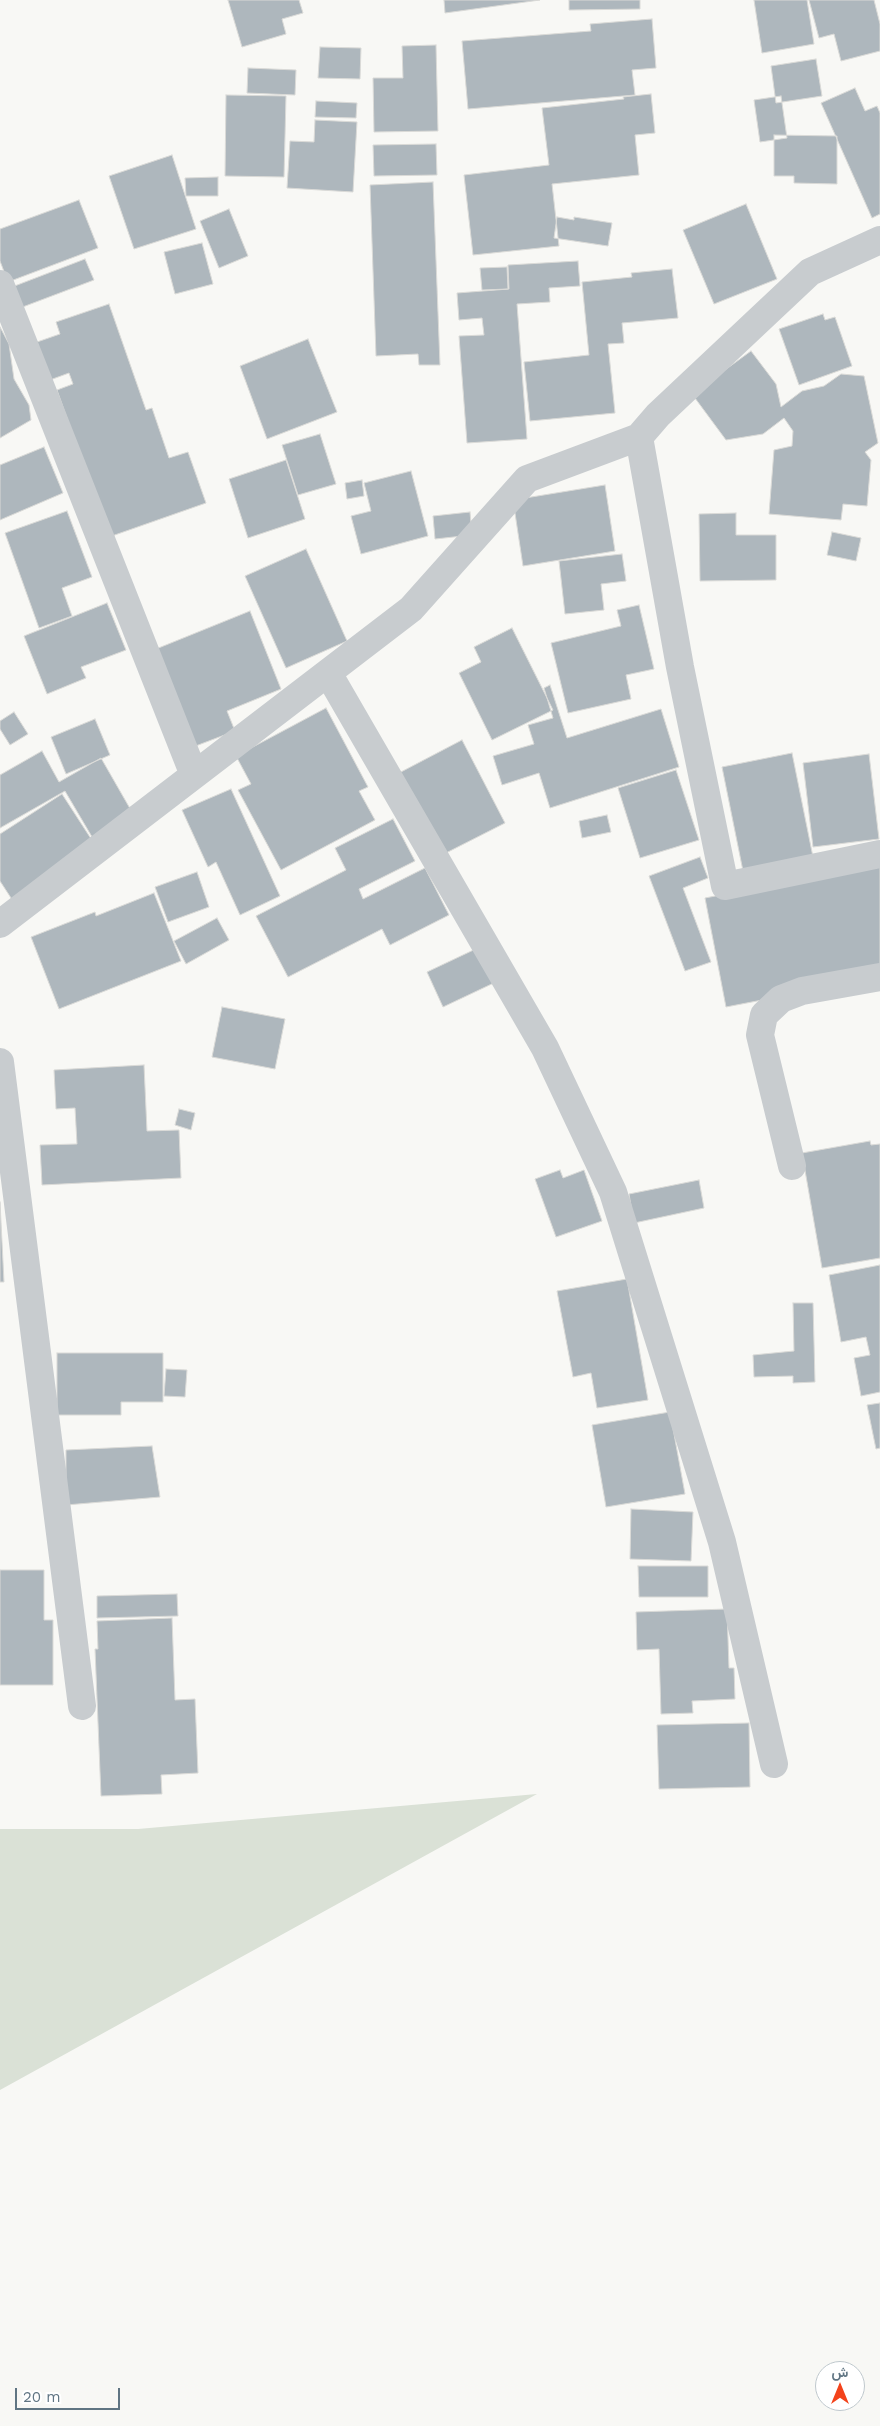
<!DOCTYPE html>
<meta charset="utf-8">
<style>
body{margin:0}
#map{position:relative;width:880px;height:2426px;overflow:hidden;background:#f8f8f5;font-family:"Work Sans",Vazirmatn,sans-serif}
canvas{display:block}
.north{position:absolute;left:815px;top:2361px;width:50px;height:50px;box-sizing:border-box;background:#fff;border:1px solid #bfc8cd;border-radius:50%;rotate:0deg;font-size:14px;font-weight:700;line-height:20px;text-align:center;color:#607583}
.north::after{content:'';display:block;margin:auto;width:18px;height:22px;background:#f3431b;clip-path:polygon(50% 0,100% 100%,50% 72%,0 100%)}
.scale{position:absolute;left:15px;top:2388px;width:105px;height:22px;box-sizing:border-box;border:2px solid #607583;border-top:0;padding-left:6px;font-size:15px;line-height:18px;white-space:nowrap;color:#607583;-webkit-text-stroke:4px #fff;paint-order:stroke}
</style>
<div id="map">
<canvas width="880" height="2426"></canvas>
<div class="north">ش</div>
<div class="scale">20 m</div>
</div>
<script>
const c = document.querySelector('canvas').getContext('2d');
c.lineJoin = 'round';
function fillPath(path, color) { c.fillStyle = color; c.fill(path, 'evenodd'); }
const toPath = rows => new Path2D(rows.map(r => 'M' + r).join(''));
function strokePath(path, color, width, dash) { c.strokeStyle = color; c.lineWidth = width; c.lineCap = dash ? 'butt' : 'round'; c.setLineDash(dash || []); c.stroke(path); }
const green = toPath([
 [537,1794,0,2090,0,1829,138,1829]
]);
const building = toPath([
 [228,0,299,0,303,13,282,19,286,34,242,47,228,0],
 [444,0,540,0,445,13,444,0],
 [569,0,640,0,640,9,569,10,569,0],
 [754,0,807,0,814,44,762,53,754,0],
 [809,0,874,0,880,24,880,51,841,61,834,34,819,38,809,0],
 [652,19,656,68,632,70,635,95,468,109,462,41,591,31,590,24,652,19],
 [436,45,438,131,374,132,373,78,403,78,402,46,436,45],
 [320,47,361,48,360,79,318,78,320,47],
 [816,59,822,96,776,103,771,66,816,59],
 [248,68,296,70,295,95,247,93,248,68],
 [855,88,865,111,877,106,880,113,880,214,872,218,821,103,855,88],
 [651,94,655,133,635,135,639,175,552,184,559,246,473,255,464,175,549,165,542,108,624,99,623,97,651,94],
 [226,95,286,96,284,177,225,176,226,95],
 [781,96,787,138,760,142,754,100,781,96],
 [316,101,357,103,356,118,315,117,316,101],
 [315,120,357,122,353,192,287,188,290,141,314,142,315,120],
 [774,135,837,136,837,184,794,183,794,176,774,176,774,135],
 [436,144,437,175,374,176,373,145,436,144],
 [172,155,196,229,134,249,109,176,172,155],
 [218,177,218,196,186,196,185,178,218,177],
 [433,182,440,365,419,365,418,354,376,356,370,185,433,182],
 [79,200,98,248,8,282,0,261,0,229,79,200],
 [746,204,777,279,714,304,683,230,746,204],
 [229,209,248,256,219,268,200,221,229,209],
 [557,217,574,220,574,217,612,223,608,246,554,238,557,217],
 [202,243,213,284,175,294,164,252,202,243],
 [85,259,94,280,20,308,12,287,85,259],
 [578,261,580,286,549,288,550,302,517,304,527,439,467,443,459,336,484,335,482,318,459,320,457,293,509,289,508,265,578,261],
 [507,267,508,289,482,290,480,268,507,267],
 [672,269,678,318,622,323,624,343,608,344,615,413,530,421,524,362,589,355,582,282,632,277,631,273,672,269],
 [109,304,146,410,152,408,169,458,188,452,206,503,109,537,57,390,73,384,69,373,50,380,37,342,60,334,56,322,109,304],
 [823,314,825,320,835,317,852,366,799,385,779,329,823,314],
 [0,327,9,344,14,379,29,405,31,420,0,438,0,327],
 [308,339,337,412,267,439,240,366,308,339],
 [751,351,776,384,781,407,802,391,824,386,841,374,864,376,878,443,865,452,871,460,867,506,843,504,841,520,769,514,774,450,792,446,793,431,784,418,763,434,726,440,692,394,751,351],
 [320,434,336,484,298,495,282,445,320,434],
 [44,447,63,493,0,520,0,465,44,447],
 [286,460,305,519,248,538,229,479,286,460],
 [411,471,428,536,361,554,351,516,371,511,364,483,411,471],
 [362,480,364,496,347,499,345,483,362,480],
 [605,485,615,551,523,566,513,500,605,485],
 [67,511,92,577,62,588,72,616,39,628,5,533,67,511],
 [470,512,472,535,435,539,433,516,470,512],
 [736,513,736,535,776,535,776,580,700,581,699,514,736,513],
 [832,532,861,538,856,561,827,555,832,532],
 [306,549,347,641,286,668,245,576,306,549],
 [622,554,626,581,601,584,604,610,565,614,559,561,622,554],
 [107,603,126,650,81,667,86,678,47,694,24,636,107,603],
 [639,605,654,669,626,675,631,699,568,713,551,643,621,626,617,610,639,605],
 [250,611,281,689,227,711,235,731,193,747,156,649,250,611],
 [512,628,553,710,492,740,459,673,481,662,474,647,512,628],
 [550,685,567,738,661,709,679,767,550,808,539,773,502,785,493,756,534,744,528,725,553,718,544,688,550,685],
 [326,708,368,787,359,791,375,820,281,870,238,790,251,784,236,756,326,708],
 [14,712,28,734,10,745,0,729,0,721,14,712],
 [95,719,110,755,66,774,51,737,95,719],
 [462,740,505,823,442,855,399,773,462,740],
 [42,751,59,782,101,758,136,819,95,842,65,791,0,828,0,775,42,751],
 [792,753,813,857,743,871,722,767,792,753],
 [869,754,879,839,813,847,803,763,869,754],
 [676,770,699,840,640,858,618,788,676,770],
 [231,789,280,896,240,915,216,862,208,867,182,810,231,789],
 [62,794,97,848,13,901,0,881,0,834,62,794],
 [607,815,611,832,582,838,579,821,607,815],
 [393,819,415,861,359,889,363,899,425,868,449,915,390,945,382,929,288,977,256,916,346,870,335,848,393,819],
 [700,857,708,878,683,888,711,962,685,971,649,876,700,857],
 [880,864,880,971,793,994,726,1007,705,898,880,864],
 [197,872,209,907,168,922,155,887,197,872],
 [154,893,181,961,59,1009,31,937,95,912,96,916,154,893],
 [217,918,229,940,186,964,174,941,217,918],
 [482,946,498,981,443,1007,427,972,482,946],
 [222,1007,285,1019,275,1069,212,1057,222,1007],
 [144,1065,147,1131,179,1130,181,1178,42,1185,40,1145,77,1144,75,1108,56,1109,54,1070,144,1065],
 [179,1109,195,1113,191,1130,175,1125,179,1109],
 [870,1141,871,1145,880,1144,880,1258,822,1268,802,1153,870,1141],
 [560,1170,563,1178,584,1170,602,1221,556,1237,535,1179,560,1170],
 [699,1180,704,1208,634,1223,629,1194,699,1180],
 [0,1202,4,1282,0,1282,0,1202],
 [880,1265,880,1392,861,1396,854,1358,870,1355,866,1337,841,1342,829,1275,880,1265],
 [627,1279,648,1400,597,1408,591,1373,573,1377,557,1291,627,1279],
 [793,1303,813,1303,815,1382,793,1383,793,1376,754,1377,753,1355,794,1351,793,1303],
 [57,1353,163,1353,163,1402,121,1402,121,1415,57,1415,57,1353],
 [166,1369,187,1370,185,1397,164,1396,166,1369],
 [880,1403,880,1448,876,1449,867,1405,880,1403],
 [670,1412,685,1494,606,1507,592,1425,670,1412],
 [152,1446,160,1497,66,1505,66,1450,152,1446],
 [631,1509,693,1512,691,1561,630,1559,631,1509],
 [638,1566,708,1566,708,1597,639,1597,638,1566],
 [0,1570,44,1570,44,1620,53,1620,53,1685,0,1685,0,1570],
 [177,1594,178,1616,97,1618,97,1596,177,1594],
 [727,1609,729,1668,734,1668,735,1699,692,1701,693,1713,661,1714,659,1649,637,1650,636,1612,727,1609],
 [172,1618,175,1700,195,1699,198,1773,161,1775,162,1794,101,1796,95,1649,98,1649,97,1621,172,1618],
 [749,1723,750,1787,659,1789,657,1725,749,1723]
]);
const minor = toPath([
 [0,284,194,775],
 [639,437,680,667,725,886,880,854],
 [328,673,545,1048,613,1192,722,1542,774,1764],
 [0,924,411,609,527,479,639,437,658,415,810,272,880,240],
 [0,1062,82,1706],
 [792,1166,760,1035,764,1015,781,999,802,991,880,977]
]);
fillPath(green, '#dae1d6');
fillPath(building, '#aeb7bd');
strokePath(building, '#dadad7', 1);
strokePath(minor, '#c8cccf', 28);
</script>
